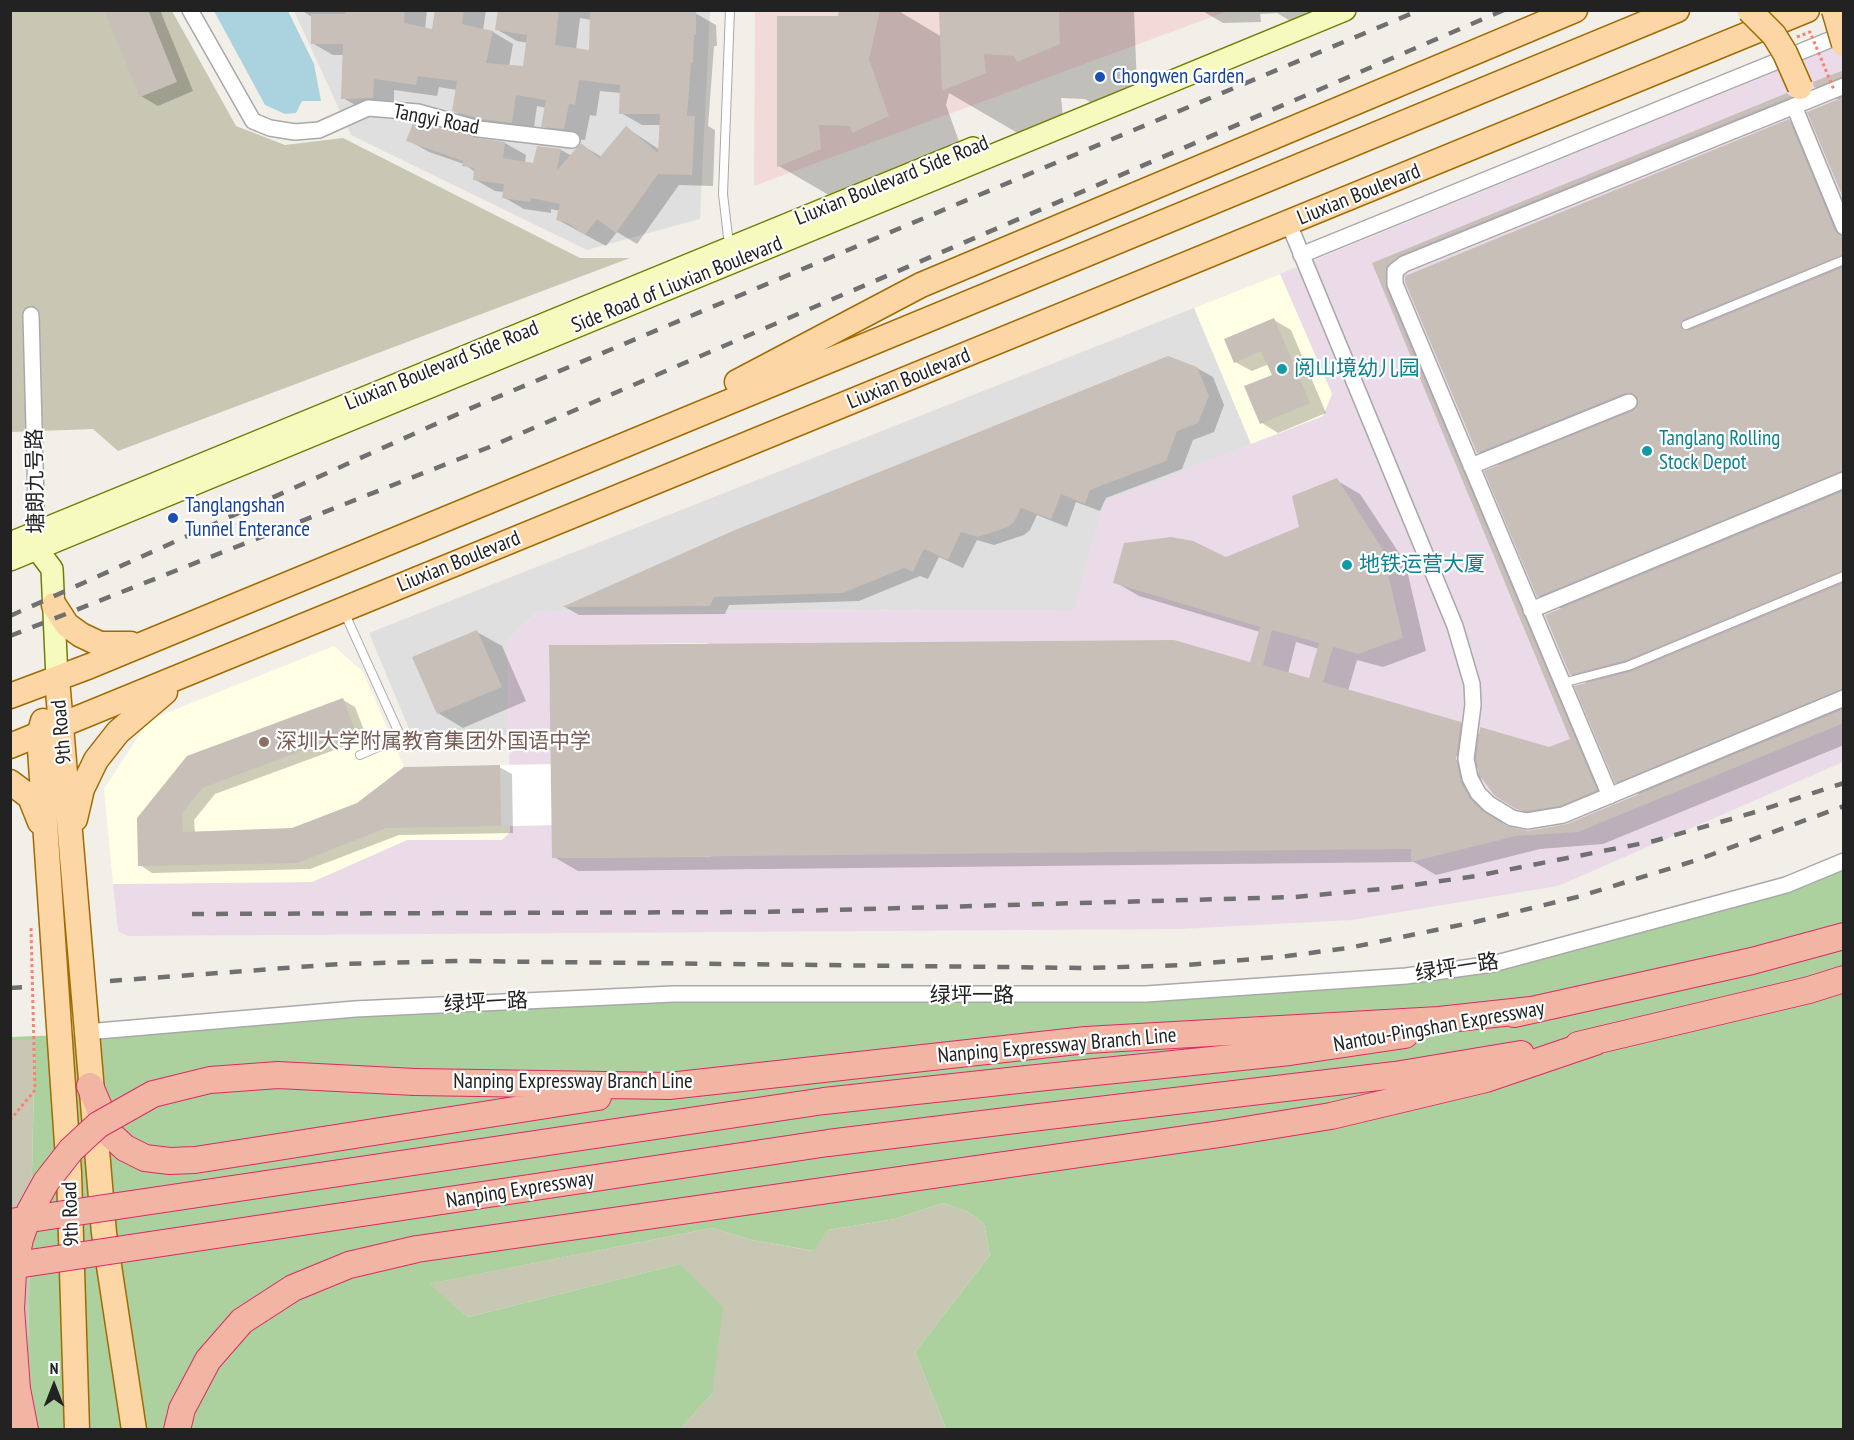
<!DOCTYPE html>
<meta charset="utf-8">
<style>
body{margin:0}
#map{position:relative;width:1854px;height:1440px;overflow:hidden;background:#f2efe9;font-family:"PT Sans Narrow",sans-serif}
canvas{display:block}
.frame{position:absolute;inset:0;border:12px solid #222;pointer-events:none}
.north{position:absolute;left:24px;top:1356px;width:60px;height:60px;-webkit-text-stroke:4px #fff;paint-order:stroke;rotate:0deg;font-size:16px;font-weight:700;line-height:24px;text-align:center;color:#222}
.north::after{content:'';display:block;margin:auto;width:21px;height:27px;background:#222;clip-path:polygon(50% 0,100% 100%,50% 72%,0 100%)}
</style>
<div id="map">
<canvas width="1854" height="1440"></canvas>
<div class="frame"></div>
<div class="north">N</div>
</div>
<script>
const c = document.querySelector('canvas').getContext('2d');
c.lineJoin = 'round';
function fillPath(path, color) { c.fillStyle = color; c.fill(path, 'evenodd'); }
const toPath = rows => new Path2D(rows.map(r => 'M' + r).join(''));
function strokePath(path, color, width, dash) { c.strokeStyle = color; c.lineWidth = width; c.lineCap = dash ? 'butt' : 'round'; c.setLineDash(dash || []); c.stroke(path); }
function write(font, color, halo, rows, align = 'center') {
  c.font = font + ' "PT Sans Narrow","Noto Sans SC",sans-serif'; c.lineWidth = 4.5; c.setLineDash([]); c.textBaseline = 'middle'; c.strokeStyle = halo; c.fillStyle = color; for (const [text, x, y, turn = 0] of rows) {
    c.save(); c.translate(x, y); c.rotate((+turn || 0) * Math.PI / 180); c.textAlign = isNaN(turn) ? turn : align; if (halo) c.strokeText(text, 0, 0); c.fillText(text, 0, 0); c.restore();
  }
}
const residential = toPath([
 [294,11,710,11,700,219,587,250,351,135],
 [1280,274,1323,416,1104,502,1075,610,538,611,508,640,509,735,412,736,369,633]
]);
const commercial = toPath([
 [755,11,1228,11,754,186]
]);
const industrial = toPath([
 [1843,44,1843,762,1558,886,1352,920,1181,929,128,936,118,931,113,884,312,882,407,840,502,840,510,831,508,640,538,611,1075,610,1103,502,1323,416,1332,394,1280,274]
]);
const education = toPath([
 [1280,274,1332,394,1323,416,1251,444,1194,308],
 [708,643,711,857,552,858,552,825,510,826,510,832,502,840,407,840,312,882,113,884,104,789,149,720,334,646,363,672,404,767,551,764,549,645]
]);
const construction = toPath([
 [10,11,172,11,236,126,285,145,343,138,580,258,630,258,118,451,93,429,11,432],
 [35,1039,26,1429,11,1430,11,1040],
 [943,1203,968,1212,984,1224,990,1255,915,1352,946,1429,680,1429,712,1394,679,1264,468,1317,428,1284,712,1228,752,1240,813,1251,828,1230,895,1219]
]);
const forest = toPath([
 [1843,866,1843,1429,946,1429,915,1352,990,1255,984,1224,968,1212,943,1203,895,1219,828,1230,814,1251,752,1240,712,1228,429,1284,468,1317,679,1264,723,1307,712,1394,680,1429,26,1429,35,1040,11,1040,11,1037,88,1034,355,1016,673,1001,1407,979]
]);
const water = toPath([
 [214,11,288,11,314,64,321,101,302,101,296,113,285,114,265,105]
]);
const pier = toPath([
 [500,765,551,765,552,825,501,826]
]);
const shadow = toPath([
 [106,10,160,10,193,91,158,106,141,96],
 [301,10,427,10,425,29,433,31,436,10,486,10,483,30,493,32,513,44,509,67,524,68,528,43,517,41,496,29,499,10,652,10,659,36,695,13,716,25,717,46,714,46,708,126,715,130,713,186,679,185,637,244,617,232,606,246,558,220,560,211,551,209,551,213,524,209,503,197,504,192,495,191,474,179,475,172,464,164,429,152,408,140,476,140,505,143,526,155,525,163,534,164,561,150,572,156,581,145,602,157,627,128,660,150,661,125,642,125,621,113,621,93,600,91,596,116,590,115,585,140,564,138,543,126,546,108,537,106,533,134,475,123,454,111,457,90,439,87,437,96,394,90,394,110,364,110,343,98,344,55,333,55,312,43,312,17],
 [580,18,592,20,590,52,576,50],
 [840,10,897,10,942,37,941,10,1134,10,1137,88,1095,105,1085,99,1061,98,1063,117,1021,135,949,93,946,105,966,161,856,211,779,166,840,17],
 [1201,10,1325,10,1294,23,1277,13,1260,14,1261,22,1223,23],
 [1844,71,1844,196,1839,100,1815,87],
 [1787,94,1804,104,1418,264,1401,278,1402,298,1613,800,1534,818,1496,795,1480,770,1451,753,1449,756,1480,773,1485,797,1494,815,1506,826,1528,832,1567,826,1640,795,1616,782,1588,684,1571,674,1562,609,1538,596,1501,466,1478,452,1789,121,1812,134,1844,210,1844,745,1603,844,1540,849,1436,875,1414,862,578,871,554,857,1252,664,1260,632,1139,596,1115,582,1226,559,1300,528,1336,480,1360,494,1405,562,1426,651,1383,667,1357,660,1348,691,1460,723,1481,735,1549,748,1572,740,1374,264],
 [1296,642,1319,649,1310,680,1288,674],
 [1274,320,1291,330,1326,413,1278,433,1262,423,1274,376,1269,364,1252,371,1235,362],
 [1197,368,1213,377,1224,405,1214,432,1193,440,1182,469,1106,498,1100,511,1076,502,1067,527,1037,515,1030,530,1024,535,994,545,977,540,963,568,939,557,928,579,920,576,859,601,729,605,725,614,579,615,565,607,736,531],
 [477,632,502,646,526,701,463,728,438,713],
 [343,700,355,707,367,738,215,794,194,820,195,833,292,830,499,767,512,774,513,833,399,835,310,869,152,873,140,865,138,819]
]);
const building = toPath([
 [104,10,148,10,177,82,140,97],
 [345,10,405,10,404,23,432,29,435,10,464,10,462,24,493,31,486,63,523,66,527,35,495,30,498,10,559,10,555,45,589,50,590,10,696,11,696,35,694,35,693,63,691,63,687,116,695,116,692,175,658,174,616,233,597,219,585,235,568,223,556,220,560,204,531,198,530,202,502,198,504,184,473,180,474,168,462,166,463,161,406,141,414,121,477,138,505,142,503,158,533,163,537,146,561,149,557,170,581,143,599,158,626,126,658,153,660,114,619,114,620,85,579,80,575,105,569,104,564,129,541,127,546,100,516,95,512,123,481,119,452,111,457,81,418,76,416,85,374,79,373,98,341,99,343,44,311,44,311,14,345,14],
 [839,10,880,10,869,59,889,116,852,133,850,126,819,125,821,149,777,167,777,16,838,16],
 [939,10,1059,10,1060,44,1017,62,1014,56,984,54,986,73,942,91],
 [1844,70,1844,76,1814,88,1813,82],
 [1787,93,1790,97,1400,255,1386,267,1386,288,1597,790,1560,806,1527,811,1516,809,1495,796,1479,775,1476,759,1480,727,1549,747,1570,739,1372,263],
 [1844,97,1844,200,1807,112],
 [1789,119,1835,231,1844,237,1844,254,1684,319,1680,327,1688,331,1844,267,1844,470,1537,597,1484,471,1633,411,1638,404,1638,398,1631,393,1625,393,1477,453,1405,282,1405,276],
 [1274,318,1310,403,1260,424,1244,386,1272,375,1261,351,1234,363,1224,339],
 [1168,356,1197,367,1209,396,1198,423,1177,431,1166,461,1090,490,1085,504,1061,494,1051,519,1021,508,1014,522,1008,527,978,537,961,532,948,560,924,549,913,572,904,568,843,593,714,597,710,606,562,607,735,530],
 [1337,478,1382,548,1403,638,1358,654,1333,647,1323,682,1461,722,1456,758,1461,783,1471,800,1482,811,1507,826,1528,831,1567,824,1844,709,1844,723,1578,832,1516,836,1411,862,1411,849,552,858,549,645,1174,640,1250,662,1260,627,1113,583,1124,543,1171,537,1193,541,1226,557,1299,527,1292,496],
 [1272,630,1319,643,1309,678,1263,665],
 [1844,491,1844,570,1626,660,1570,675,1545,615],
 [1844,583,1844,688,1615,783,1574,686,1630,672],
 [477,630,502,687,437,714,412,657],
 [343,698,355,731,202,788,182,813,183,832,292,828,357,803,404,767,500,765,501,826,386,828,297,863,138,866,137,818,187,756]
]);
const path = toPath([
 [10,1120,35,1090,31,927]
]);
const service = toPath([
 [729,245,723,194,730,10],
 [1686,325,1844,260],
 [345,614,404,744,496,743],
 [1562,683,1628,666,1844,576],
 [360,755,401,737]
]);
const minor = toPath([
 [190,10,253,121,270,128,295,132,319,130,368,108,418,112,479,129,572,140],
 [1794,106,1844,227],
 [1289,224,1455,626,1472,684,1473,705,1466,759,1470,778,1478,793,1489,804,1512,818,1527,821,1563,815,1844,698],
 [1301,255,1844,34],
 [31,315,37,540],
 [1471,466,1629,402],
 [1531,610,1844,480],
 [1610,796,1395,284,1395,271,1404,264,1844,86],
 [86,1032,355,1009,673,994,1146,994,1406,976,1493,964,1786,885,1844,861]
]);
const secondary = toPath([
 [10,543,973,148],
 [37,549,52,569,57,679],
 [10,560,1345,10]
]);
const primary = toPath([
 [737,382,921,285,1575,10],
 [54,605,67,625,81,635,100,644,131,644],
 [57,679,104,1233,134,1430],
 [10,696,90,666,1677,10],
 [43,721,39,735,69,1173,77,1430],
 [10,746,1807,10],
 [10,782,30,797,40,822],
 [75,819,82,789,96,760,118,732,165,692]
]);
const trunk = toPath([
 [1514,1014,1752,961,1844,936],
 [1578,1045,1809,990,1844,979],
 [1027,1079,1290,1052,1405,1035],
 [415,1082,669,1086,1086,1040,1439,1020,1531,1010],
 [90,1086,111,1135,125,1148,145,1158,170,1161,195,1160,598,1097],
 [1031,1118,1395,1075,1521,1054],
 [17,1389,25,1430],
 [177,1430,182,1409,208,1360,242,1321,293,1288,349,1265,417,1249,1220,1134,1331,1116,1486,1079,1595,1042]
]);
const rail = toPath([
 [10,616,469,409,1420,10],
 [10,636,487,448,1504,10],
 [192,914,759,912,1295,897,1392,888,1476,876,1654,841,1752,813,1844,783],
 [110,981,340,964,460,961,1089,968,1186,965,1287,956,1348,948,1475,922,1581,896,1694,861,1844,806],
 [10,988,26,987]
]);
const pathBridge = toPath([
 [1797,37,1810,32,1834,90]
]);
const primaryBridge = toPath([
 [1749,10,1774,35,1785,53,1800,87],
 [1834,10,1844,44]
]);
const trunkBridge = toPath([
 [10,1222,824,1101,1027,1079],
 [10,1266,828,1143,1031,1118],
 [17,1389,11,1309,13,1272,20,1239,30,1211,46,1182,71,1150,98,1125,153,1094,210,1080,278,1075,415,1082]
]);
const markers = [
 [1100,77,6,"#1a4fb4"],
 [1282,369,6,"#0f9aa8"],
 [1647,451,6,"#0f9aa8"],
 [173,518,6,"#1a4fb4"],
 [1347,565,6,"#0f9aa8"],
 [264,742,6,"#8d6e63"]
];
const transitNames = [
 ["Chongwen Garden",1112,77],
 ["Tanglangshan",185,506],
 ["Tunnel Enterance",185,530]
];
const streetNames = [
 ["Tangyi Road",436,120,11],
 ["Liuxian Boulevard Side Road",892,181,-22],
 ["Liuxian Boulevard",1359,195,-22],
 ["Side Road of Liuxian Boulevard",677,285,-22],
 ["Liuxian Boulevard Side Road",442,366,-22],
 ["Liuxian Boulevard",909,379,-22],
 ["塘朗九号路",36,481,-91],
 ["Liuxian Boulevard",459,562,-22],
 ["9th Road",62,732,-95],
 ["绿坪一路",1457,968,-9],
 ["绿坪一路",972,996],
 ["绿坪一路",486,1003,-3],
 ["Nantou-Pingshan Expressway",1439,1027,-10],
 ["Nanping Expressway Branch Line",1057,1046,-5],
 ["Nanping Expressway Branch Line",573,1082],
 ["Nanping Expressway",520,1190,-9],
 ["9th Road",71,1214,-92]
];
const cultureNames = [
 ["阅山境幼儿园",1294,369],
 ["Tanglang Rolling",1659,439],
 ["Stock Depot",1659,463],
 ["地铁运营大厦",1359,565]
];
const educationNames = [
 ["深圳大学附属教育集团外国语中学",276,742]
];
fillPath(residential, '#e0dfdf');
fillPath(commercial, '#f2dad9');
fillPath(industrial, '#ebdbe8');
fillPath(education, '#ffffe5');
fillPath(construction, '#c7c7b4');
fillPath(forest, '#add19e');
fillPath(water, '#aad3df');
fillPath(pier, '#fff');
fillPath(shadow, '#0003');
fillPath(building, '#c7bfb8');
strokePath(service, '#a9a9a9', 10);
strokePath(minor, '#a9a9a9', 18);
strokePath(secondary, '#707d05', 24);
strokePath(primary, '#a06b00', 27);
strokePath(trunk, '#dc2a67', 28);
strokePath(path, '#fa8072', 3, [3, 3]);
strokePath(service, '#fff', 8);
strokePath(minor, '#fff', 15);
strokePath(secondary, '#f7fabf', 21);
strokePath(primary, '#fcd6a4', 24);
strokePath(trunk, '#f2b4a3', 26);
strokePath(rail, '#707070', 4.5, [12, 12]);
strokePath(primaryBridge, '#a06b00', 27, []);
strokePath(trunkBridge, '#dc2a67', 28, []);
strokePath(pathBridge, '#fa8072', 3, [3, 3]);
strokePath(primaryBridge, '#fcd6a4', 24);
strokePath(trunkBridge, '#f2b4a3', 26);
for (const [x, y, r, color] of markers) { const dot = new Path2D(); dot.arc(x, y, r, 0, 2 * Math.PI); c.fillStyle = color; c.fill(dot); strokePath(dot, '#fff', 2); }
write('21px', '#164399', '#fff', transitNames, 'left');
write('21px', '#222', '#fff', streetNames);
write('21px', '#0d838f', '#fff', cultureNames, 'left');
write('21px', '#785e54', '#fff', educationNames, 'left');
</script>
